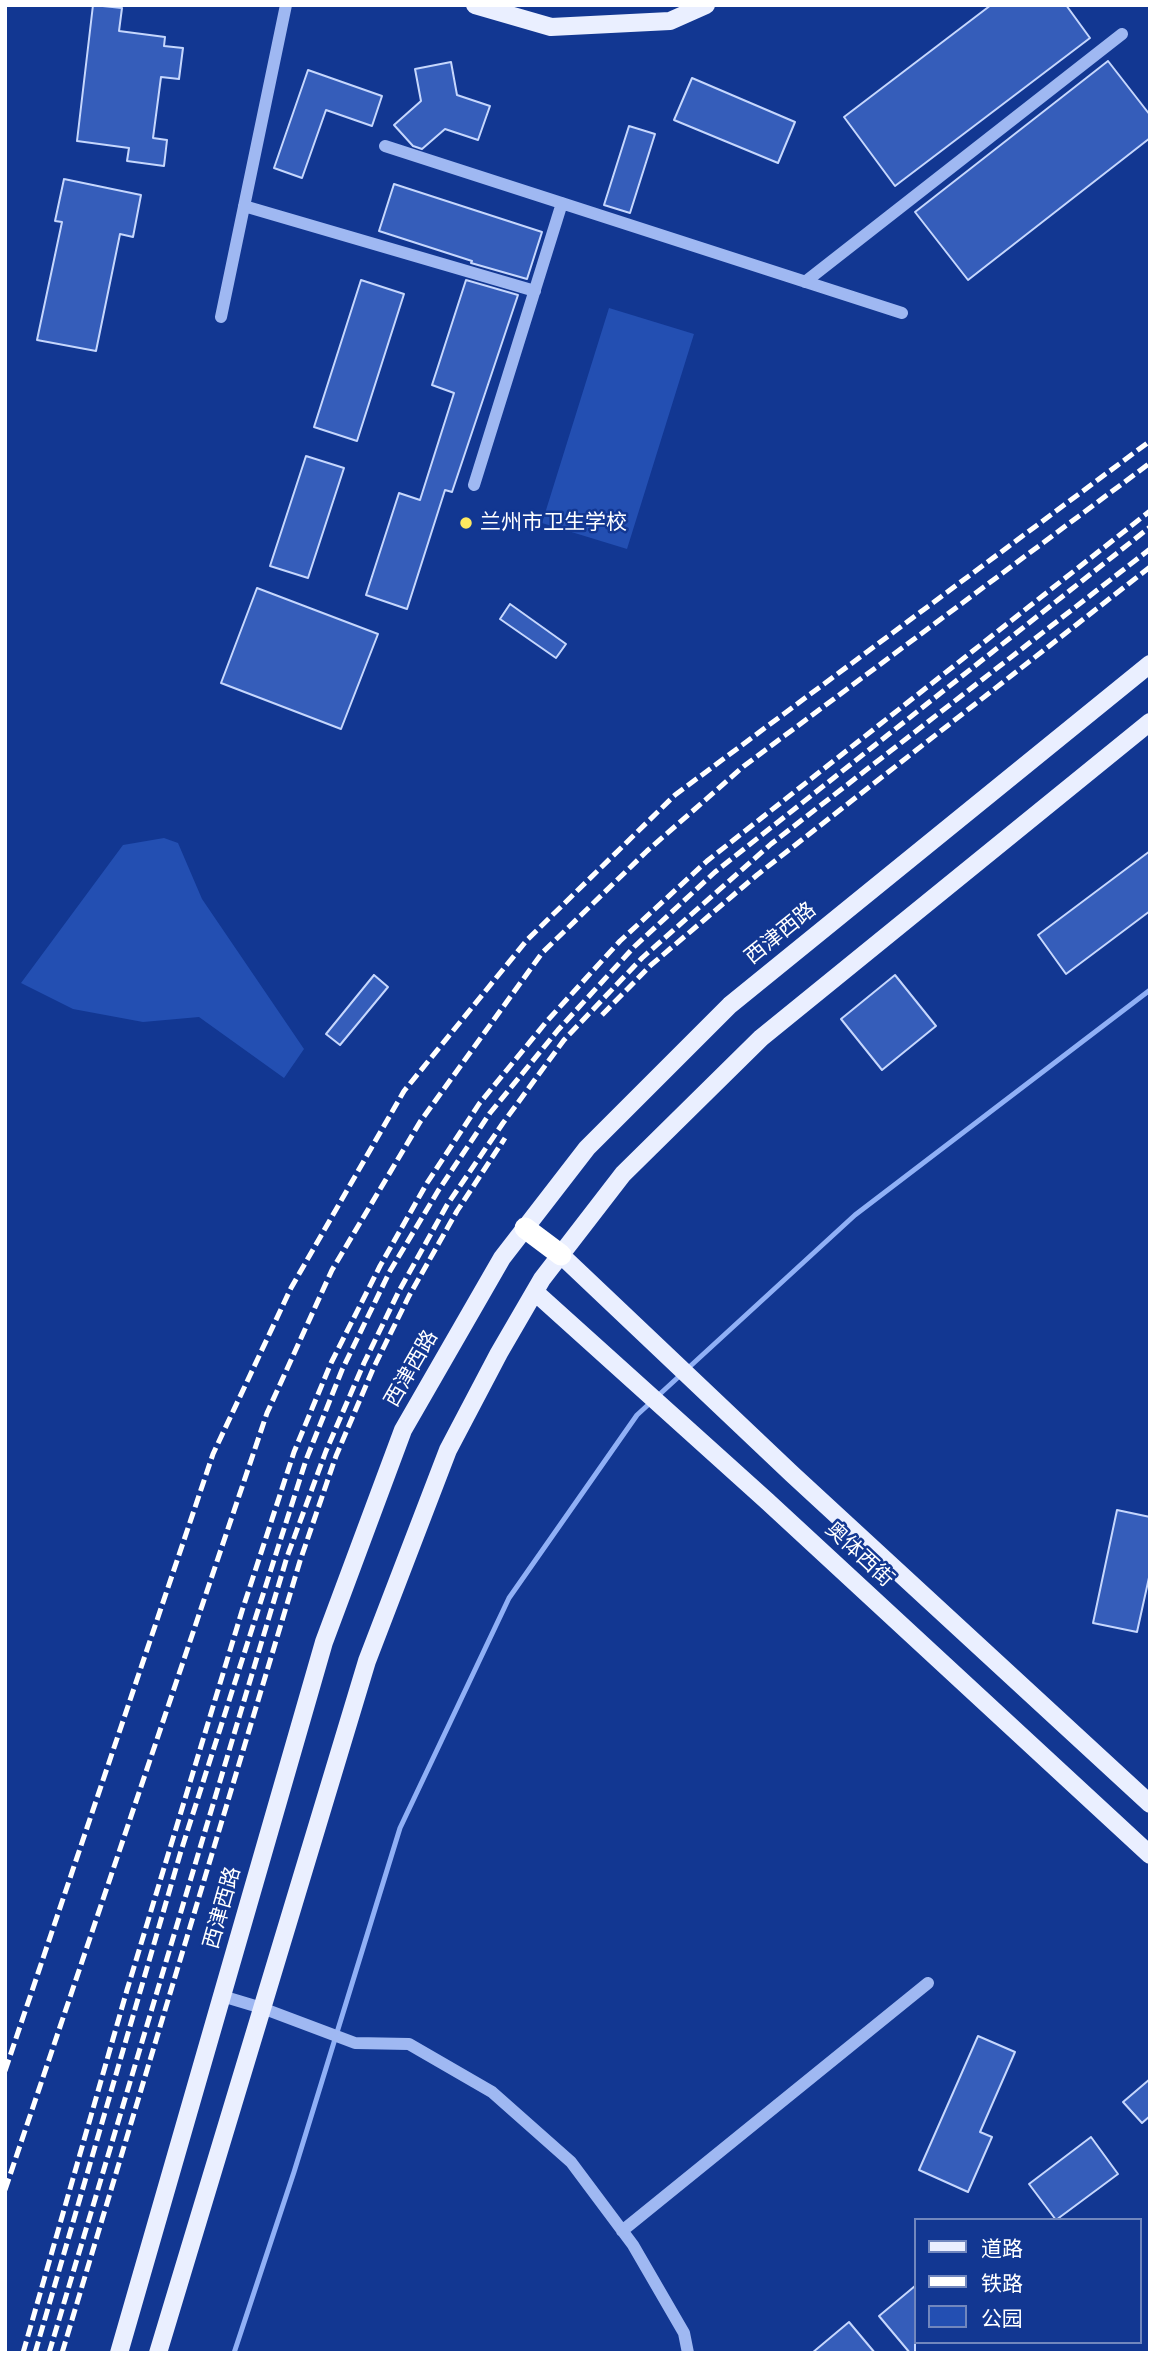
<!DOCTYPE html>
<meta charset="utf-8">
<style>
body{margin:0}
#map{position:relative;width:1155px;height:2358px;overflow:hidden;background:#123792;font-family:"Varela Round","Noto Sans SC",sans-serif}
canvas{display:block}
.frame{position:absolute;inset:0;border:7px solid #fff;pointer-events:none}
.legend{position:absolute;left:914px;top:2218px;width:228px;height:126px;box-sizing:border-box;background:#123792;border:2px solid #7187be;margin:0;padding:9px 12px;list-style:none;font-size:21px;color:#fff}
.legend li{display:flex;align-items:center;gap:14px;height:35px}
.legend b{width:35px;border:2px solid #7187be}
</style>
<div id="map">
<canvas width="1155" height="2358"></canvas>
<div class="frame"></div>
<ul class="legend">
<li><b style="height:9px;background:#eaefff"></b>道路</li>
<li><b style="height:9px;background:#fff"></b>铁路</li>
<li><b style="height:19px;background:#234fb2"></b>公园</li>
</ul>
</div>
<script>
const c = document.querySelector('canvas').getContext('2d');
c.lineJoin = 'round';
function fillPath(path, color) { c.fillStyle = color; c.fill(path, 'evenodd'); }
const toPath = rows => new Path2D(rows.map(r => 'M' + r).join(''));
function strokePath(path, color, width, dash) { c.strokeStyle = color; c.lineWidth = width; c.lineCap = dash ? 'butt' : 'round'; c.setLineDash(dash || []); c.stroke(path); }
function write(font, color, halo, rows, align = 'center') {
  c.font = font + ' "Varela Round","Noto Sans SC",sans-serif'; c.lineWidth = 5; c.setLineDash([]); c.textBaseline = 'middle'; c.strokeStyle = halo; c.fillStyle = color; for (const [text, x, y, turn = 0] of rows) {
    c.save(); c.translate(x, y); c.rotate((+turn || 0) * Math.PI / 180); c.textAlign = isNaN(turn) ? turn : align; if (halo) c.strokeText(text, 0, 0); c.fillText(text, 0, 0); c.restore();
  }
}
const green = toPath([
 [609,308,694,334,627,549,542,523],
 [164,838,178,843,202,899,304,1049,284,1078,199,1017,143,1022,73,1009,21,983,123,845]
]);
const stream = toPath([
 [234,2353,294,2172,400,1828,509,1598,637,1415,855,1215,1150,990]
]);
const building = toPath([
 [93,5,122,8,119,31,165,37,164,46,183,48,179,79,161,77,153,138,167,140,164,166,127,161,129,148,77,141,93,5],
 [991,5,1066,5,1090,38,895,186,844,117,991,5],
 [1108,61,1150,115,1150,138,968,280,915,212,1108,61],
 [451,62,457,95,490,106,478,140,445,129,422,149,413,146,394,125,421,101,415,69,451,62],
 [308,70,382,96,372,126,326,110,302,178,274,168,308,70],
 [692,78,795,122,778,163,674,120,692,78],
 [629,126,655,134,630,213,604,205,629,126],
 [64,179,141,195,133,237,120,234,96,351,37,340,62,222,55,221,64,179],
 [394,184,542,232,527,279,471,263,472,261,379,231,394,184],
 [361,280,404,294,357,441,314,427,361,280],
 [466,280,518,295,452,492,445,490,407,609,366,595,399,493,420,500,454,393,432,385,466,280],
 [306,456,344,468,308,578,270,566,306,456],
 [257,588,378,634,341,729,221,683,257,588],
 [510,604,566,644,556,658,500,619,510,604],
 [1150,851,1150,911,1066,974,1038,935,1150,851],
 [374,975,388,987,340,1045,326,1034,374,975],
 [895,975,936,1026,882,1070,841,1019,895,975],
 [1117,1510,1150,1517,1150,1573,1137,1632,1093,1623,1117,1510],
 [978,2036,1015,2052,980,2132,992,2137,968,2192,919,2170,978,2036],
 [1150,2079,1150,2116,1142,2123,1123,2102,1150,2079],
 [1091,2137,1118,2174,1056,2220,1029,2184,1091,2137],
 [915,2286,915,2353,910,2353,879,2316,915,2286],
 [849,2322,875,2353,812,2353,849,2322]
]);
const minor = toPath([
 [385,146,902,313],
 [244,206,535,291],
 [805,282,1122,34],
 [221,317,286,5],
 [474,485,562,203],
 [222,1996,262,2008,355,2043,409,2044,492,2092,571,2162,633,2245,684,2333,688,2353],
 [622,2231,928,1983]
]);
const major = toPath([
 [475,5,551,27,670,21,706,5],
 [561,1255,792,1474,1150,1804],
 [535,1292,767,1501,1150,1855],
 [119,2353,324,1642,403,1430,502,1258,587,1148,730,1005,1150,664],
 [158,2353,367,1661,448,1450,499,1353,542,1279,623,1174,761,1038,1150,722]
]);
const highway = toPath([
 [525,1228,561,1255]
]);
const rail = toPath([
 [602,1015,651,965,757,875,1150,567],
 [5,2071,213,1454,291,1288,404,1091,527,940,675,795,1150,441],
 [5,2190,267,1413,332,1270,420,1122,542,953,647,851,744,766,1150,463],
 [23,2353,127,1990,242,1611,294,1452,331,1363,380,1266,427,1183,479,1104,547,1021,620,941,707,861,1150,511],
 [35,2353,181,1851,306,1460,342,1370,390,1271,438,1191,490,1113,558,1030,634,947,715,872,1150,527],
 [49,2353,287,1557,326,1451,364,1363,399,1291,447,1205,503,1123,564,1040,642,958,771,844,1150,549],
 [62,2353,300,1561,336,1456,373,1369,409,1296,457,1211,505,1138]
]);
const markers = [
 [466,523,7,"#ffe960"]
];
const poiNames = [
 ["兰州市卫生学校",480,523]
];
const streetNames = [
 ["西津西路",781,934,-39],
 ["西津西路",412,1369,-60],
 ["奥体西街",859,1555,43],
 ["西津西路",223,1908,-74]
];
fillPath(green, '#234fb2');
strokePath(stream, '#90b0f6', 5);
fillPath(building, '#355dba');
strokePath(building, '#c6d7fd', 2);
strokePath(minor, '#9fb8f2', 12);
strokePath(major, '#eaefff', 18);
strokePath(highway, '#fff', 21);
strokePath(rail, '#fff', 5, [12, 5]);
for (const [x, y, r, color] of markers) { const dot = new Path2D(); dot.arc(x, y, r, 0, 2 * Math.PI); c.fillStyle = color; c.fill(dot); strokePath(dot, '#123792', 2.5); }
write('21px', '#fff', '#123792', poiNames, 'left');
write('21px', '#fff', '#123792', streetNames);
</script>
